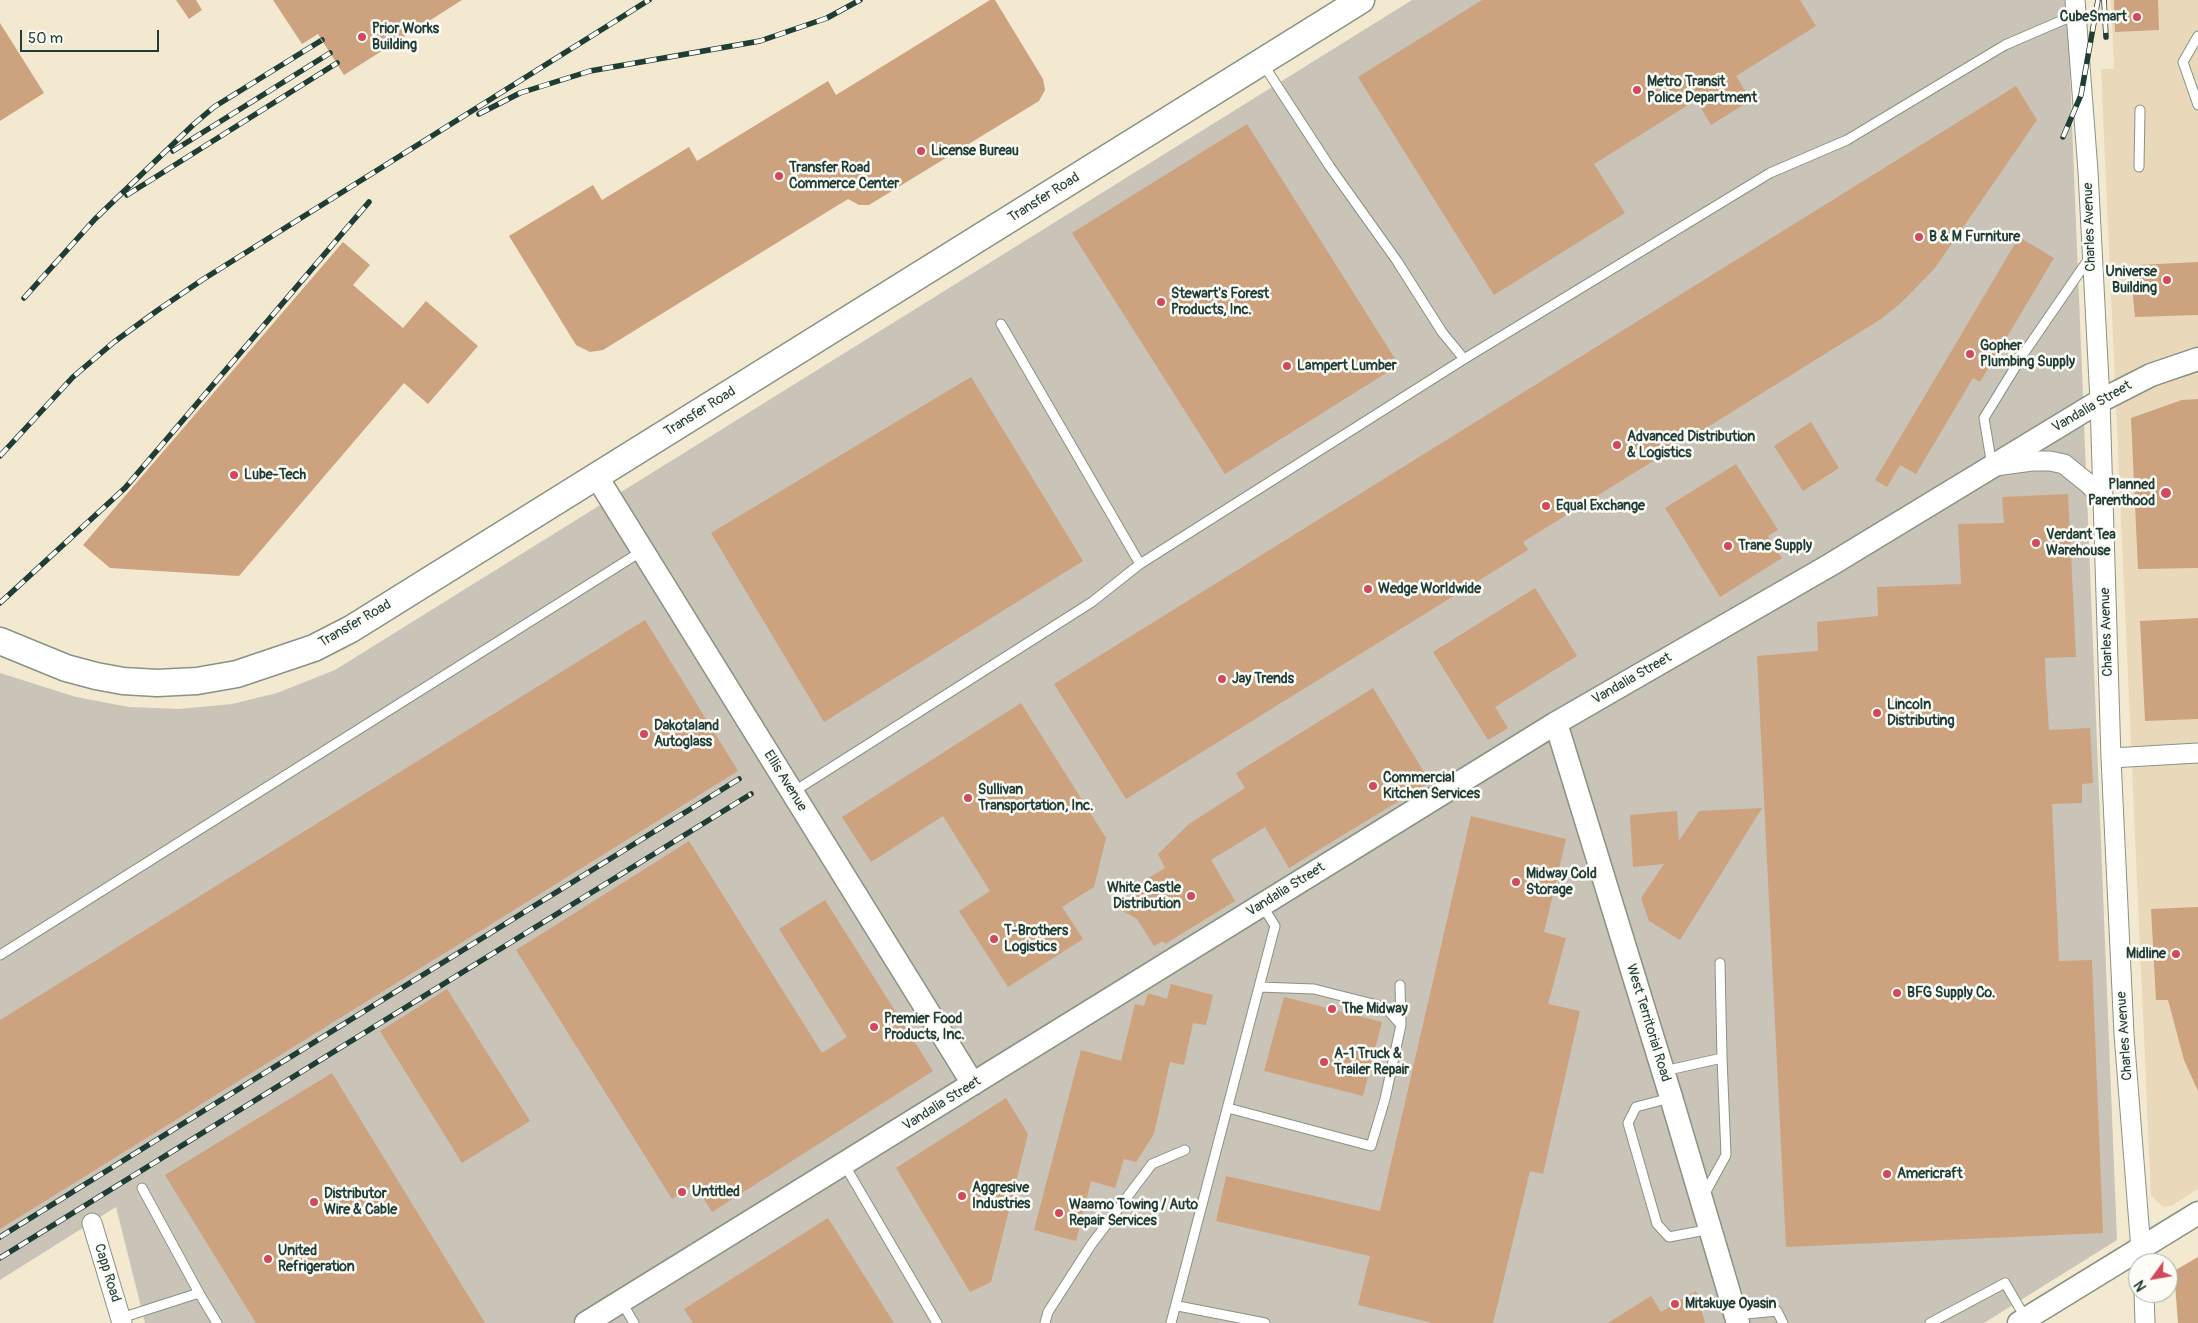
<!DOCTYPE html>
<style>
body{margin:0}
#map{position:relative;width:2198px;height:1323px;overflow:hidden;background:#f2e9d0;font-family:Pangolin,sans-serif}
canvas{display:block}
.north{position:absolute;left:2128px;top:1253px;width:50px;height:50px;box-sizing:border-box;background:#fdfcf7;border:1px solid #a4b0a9;border-radius:50%;rotate:238deg;font-size:14px;font-weight:700;line-height:20px;text-align:center;color:#1f3d34}
.north::after{content:'';display:block;margin:auto;width:18px;height:22px;background:#d1495b;clip-path:polygon(50% 0,100% 100%,50% 72%,0 100%)}
.scale{position:absolute;left:20px;top:30px;width:139px;height:22px;box-sizing:border-box;border:2px solid #1f3d34;border-top:0;padding-left:6px;font-size:15px;line-height:18px;white-space:nowrap;color:#1f3d34;-webkit-text-stroke:4px #fdfcf7;paint-order:stroke}
</style>
<div id="map">
<canvas width="2198" height="1323"></canvas>
<div class="north">N</div>
<div class="scale">50 m</div>
</div>
<script>
const c = document.querySelector('canvas').getContext('2d');
c.lineJoin = 'round';
function fillPath(path, color) { c.fillStyle = color; c.fill(path, 'evenodd'); }
const toPath = rows => new Path2D(rows.map(r => 'M' + r).join(''));
function strokePath(path, color, width, dash) { c.strokeStyle = color; c.lineWidth = width; c.lineCap = dash ? 'butt' : 'round'; c.setLineDash(dash || []); c.stroke(path); }
function write(font, color, halo, rows, align = 'center') {
  c.font = font + ' Pangolin,sans-serif'; c.lineWidth = 5; c.setLineDash([]); c.textBaseline = 'middle'; c.strokeStyle = halo; c.fillStyle = color; for (const [text, x, y, turn = 0] of rows) {
    c.save(); c.translate(x, y); c.rotate((+turn || 0) * Math.PI / 180); c.textAlign = isNaN(turn) ? turn : align; if (halo) c.strokeText(text, 0, 0); c.fillText(text, 0, 0); c.restore();
  }
}
const built = toPath([
 [2111,0,2198,0,2198,1189,2171,1206,2163,1207,2151,1196,2101,69,2114,69]
]);
const industrial = toPath([
 [1412,0,2067,0,2117,1240,1984,1323,145,1323,116,1207,0,1280,0,673,76,697,129,707,179,709,232,704,277,693,335,670]
]);
const building = toPath([
 [176,0,196,0,202,10,189,19],
 [273,0,462,0,344,75,318,34,302,44],
 [990,0,995,0,1043,79,1045,90,1039,101,869,205,859,205,848,199,603,350,590,352,576,345,509,236,593,185,602,200,689,147,697,161,828,81,836,95],
 [1482,0,1800,0,1816,26,1736,76,1751,100,1711,125,1696,100,1594,164,1625,213,1494,295,1358,77],
 [2114,0,2158,0,2159,30,2115,32],
 [0,23,44,93,0,121],
 [2016,86,2037,120,1935,268,1902,302,1881,319,1523,542,1528,550,1126,799,1054,684],
 [1247,124,1399,365,1225,474,1072,233],
 [2019,237,2054,258,1980,382,1973,378,1916,474,1900,465,1887,487,1875,480],
 [343,242,370,265,353,285,403,328,426,301,478,346,428,404,404,383,239,576,110,568,83,545],
 [2198,262,2198,315,2135,317,2133,296,2138,265],
 [971,377,1083,561,824,722,711,533],
 [2198,399,2198,568,2138,569,2131,418,2182,400],
 [1811,422,1839,468,1803,491,1774,446],
 [1736,464,1778,530,1768,536,1782,558,1720,597,1665,508],
 [2068,494,2076,657,2045,658,2046,685,2049,730,2090,728,2093,783,2082,784,2082,803,2052,804,2059,961,2092,960,2103,1233,1786,1247,1757,656,1818,651,1817,622,1878,616,1877,587,1961,584,1958,524,2004,523,2002,497],
 [1535,588,1577,656,1495,707,1508,728,1488,740,1433,652],
 [2198,618,2198,719,2145,721,2140,621],
 [645,620,738,771,0,1229,0,1020],
 [1373,688,1430,782,1289,868,1265,827,1211,860,1235,901,1165,944,1163,941,1154,946,1137,919,1114,906,1134,895,1130,889,1165,868,1158,854,1189,824,1245,788,1236,773],
 [1021,703,1106,838,1094,887,1062,907,1083,939,1008,987,959,911,990,891,943,816,871,862,842,817],
 [1762,808,1680,940,1649,921,1641,898,1664,864,1633,867,1630,815,1677,811,1679,841,1699,811],
 [1471,816,1566,839,1544,932,1566,938,1548,1004,1580,1011,1543,1174,1530,1171,1493,1323,1433,1323,1358,1305,1370,1256,1216,1221,1226,1176,1380,1211],
 [689,841,822,1053,847,1037,779,929,825,900,933,1071,712,1212,694,1184,672,1199,516,950],
 [2198,907,2198,1091,2184,1060,2168,1000,2156,1000,2151,909],
 [1171,984,1213,995,1206,1025,1193,1023,1184,1065,1170,1062,1154,1134,1136,1162,1124,1159,1115,1188,1091,1181,1076,1241,1034,1230,1081,1050,1121,1061,1135,1004,1144,1006,1148,993,1167,999],
 [447,989,530,1121,462,1163,380,1031],
 [1284,997,1382,1022,1363,1096,1264,1071],
 [332,1073,485,1323,256,1323,165,1175],
 [1006,1098,1028,1134,991,1282,970,1292,896,1168],
 [828,1218,894,1323,693,1323,684,1309],
 [2198,1257,2198,1323,2178,1323,2174,1271],
 [1696,1291,1705,1323,1608,1323,1651,1296,1661,1312]
]);
const service = toPath([
 [2198,36,2183,62,2198,105],
 [1263,64,1330,167,1397,261,1442,332,1464,359],
 [2139,167,2140,110],
 [1001,324,1140,564],
 [1992,466,1984,418,2024,353,2090,257],
 [793,792,1092,602,1140,564,1464,359,1770,173,1847,140,2005,45,2077,14],
 [0,955,642,551],
 [1720,963,1722,1058],
 [1400,985,1401,1025],
 [1664,1071,1722,1058,1726,1155,1704,1195],
 [1670,1098,1636,1107,1628,1123,1657,1224,1669,1237,1711,1229],
 [1228,1108,1371,1146,1385,1099,1401,1025,1385,1007,1314,989,1259,987],
 [844,1164,937,1323],
 [142,1188,199,1293],
 [621,1301,634,1323],
 [1178,1306,1265,1323],
 [1736,1315,1777,1311,1783,1323],
 [121,1318,199,1293,217,1323],
 [1045,1323,1048,1312,1091,1245,1152,1164,1185,1150],
 [1171,1323,1275,926,1262,905],
 [1930,1323,2005,1283,2026,1319]
]);
const minor = toPath([
 [2075,0,2088,171,2100,401,2111,758,2124,1034,2142,1263],
 [1995,466,2032,461,2050,461,2064,464,2090,485,2103,500],
 [2111,758,2198,753],
 [92,1223,122,1323],
 [2144,1293,2145,1323]
]);
const tertiary = toPath([
 [597,477,973,1084],
 [1556,723,1671,1097,1738,1323],
 [586,1323,1556,723,1830,565,2100,401,2151,375,2198,359],
 [2019,1323,2198,1213]
]);
const secondary = toPath([
 [0,641,66,668,96,676,123,681,157,683,197,681,237,674,314,648,351,629,1361,0]
]);
const rail = toPath([
 [2104,0,2106,37],
 [479,114,520,93,590,71,760,41,827,18,860,0],
 [2063,137,2081,95,2098,0],
 [173,151,330,53],
 [127,195,337,63],
 [24,298,95,219,194,124,214,107,322,40],
 [0,456,73,377,114,342,158,310,202,280,649,0],
 [0,603,125,488,369,202],
 [0,1237,739,779],
 [0,1258,751,794]
]);
const markers = [
 [2137,17,5,"#d1495b"],
 [362,37,5,"#d1495b"],
 [1637,90,5,"#d1495b"],
 [921,151,5,"#d1495b"],
 [779,176,5,"#d1495b"],
 [1919,237,5,"#d1495b"],
 [2167,280,5,"#d1495b"],
 [1161,302,5,"#d1495b"],
 [1970,354,5,"#d1495b"],
 [1287,366,5,"#d1495b"],
 [1617,445,5,"#d1495b"],
 [234,475,5,"#d1495b"],
 [2166,493,6,"#d1495b"],
 [1546,506,5,"#d1495b"],
 [2036,543,5,"#d1495b"],
 [1728,546,5,"#d1495b"],
 [1368,589,5,"#d1495b"],
 [1222,679,5,"#d1495b"],
 [1877,713,5,"#d1495b"],
 [644,734,5,"#d1495b"],
 [1373,786,5,"#d1495b"],
 [968,798,5,"#d1495b"],
 [1516,882,5,"#d1495b"],
 [1191,896,5,"#d1495b"],
 [994,939,5,"#d1495b"],
 [2176,954,5,"#d1495b"],
 [1897,993,5,"#d1495b"],
 [1332,1009,5,"#d1495b"],
 [874,1027,5,"#d1495b"],
 [1324,1062,5,"#d1495b"],
 [1887,1174,5,"#d1495b"],
 [682,1192,5,"#d1495b"],
 [962,1196,5,"#d1495b"],
 [314,1202,5,"#d1495b"],
 [1059,1213,5,"#d1495b"],
 [268,1259,5,"#d1495b"],
 [1675,1304,5,"#d1495b"]
];
const poiNames = [
 ["CubeSmart",2127,17,"right"],
 ["Prior Works",372,29],
 ["Building",372,45],
 ["Metro Transit",1647,82],
 ["Police Department",1647,98],
 ["License Bureau",931,151],
 ["Transfer Road",789,168],
 ["Commerce Center",789,184],
 ["B & M Furniture",1929,237],
 ["Universe",2157,272,"right"],
 ["Building",2157,288,"right"],
 ["Stewart's Forest",1171,294],
 ["Products, Inc.",1171,310],
 ["Gopher",1980,346],
 ["Plumbing Supply",1980,362],
 ["Lampert Lumber",1297,366],
 ["Advanced Distribution",1627,437],
 ["& Logistics",1627,453],
 ["Lube-Tech",244,475],
 ["Planned",2155,485,"right"],
 ["Parenthood",2155,501,"right"],
 ["Equal Exchange",1556,506],
 ["Verdant Tea",2046,535],
 ["Warehouse",2046,551],
 ["Trane Supply",1738,546],
 ["Wedge Worldwide",1378,589],
 ["Jay Trends",1232,679],
 ["Lincoln",1887,705],
 ["Distributing",1887,721],
 ["Dakotaland",654,726],
 ["Autoglass",654,742],
 ["Commercial",1383,778],
 ["Kitchen Services",1383,794],
 ["Sullivan",978,790],
 ["Transportation, Inc.",978,806],
 ["Midway Cold",1526,874],
 ["Storage",1526,890],
 ["White Castle",1181,888,"right"],
 ["Distribution",1181,904,"right"],
 ["T-Brothers",1004,931],
 ["Logistics",1004,947],
 ["Midline",2166,954,"right"],
 ["BFG Supply Co.",1907,993],
 ["The Midway",1342,1009],
 ["Premier Food",884,1019],
 ["Products, Inc.",884,1035],
 ["A-1 Truck &",1334,1054],
 ["Trailer Repair",1334,1070],
 ["Americraft",1897,1174],
 ["Aggresive",972,1188],
 ["Industries",972,1204],
 ["Untitled",692,1192],
 ["Distributor",324,1194],
 ["Wire & Cable",324,1210],
 ["Waamo Towing / Auto",1069,1205],
 ["Repair Services",1069,1221],
 ["United",278,1251],
 ["Refrigeration",278,1267],
 ["Mitakuye Oyasin",1685,1304]
];
const streetNames = [
 ["Transfer Road",1044,198,-32],
 ["Charles Avenue",2090,227,-92],
 ["Vandalia Street",2092,407,-30],
 ["Transfer Road",700,412,-32],
 ["Transfer Road",355,624,-30],
 ["Charles Avenue",2107,632,-92],
 ["Vandalia Street",1632,679,-30],
 ["Ellis Avenue",785,781,58],
 ["Vandalia Street",1286,890,-32],
 ["West Territorial Road",1648,1023,73],
 ["Charles Avenue",2125,1036,-94],
 ["Vandalia Street",942,1104,-32],
 ["Capp Road",107,1273,73]
];
fillPath(built, '#e9d9ba');
fillPath(industrial, '#c9c3b8');
fillPath(building, '#cda27e');
strokePath(service, '#889382', 11);
strokePath(minor, '#889382', 21);
strokePath(tertiary, '#889382', 25);
strokePath(secondary, '#889382', 29);
strokePath(service, '#fff', 9);
strokePath(minor, '#fff', 19);
strokePath(tertiary, '#fff', 22);
strokePath(secondary, '#fff', 26);
strokePath(rail, '#1f3d34', 5.5);
strokePath(rail, '#fdfcf7', 4, [11]);
for (const [x, y, r, color] of markers) { const dot = new Path2D(); dot.arc(x, y, r, 0, 2 * Math.PI); c.fillStyle = color; c.fill(dot); strokePath(dot, '#fdfcf7', 2); }
write('bold 14px', '#1f3d34', '#fdfcf7', poiNames, 'left');
write('14px', '#1f3d34', '#fdfcf7', streetNames);
</script>
